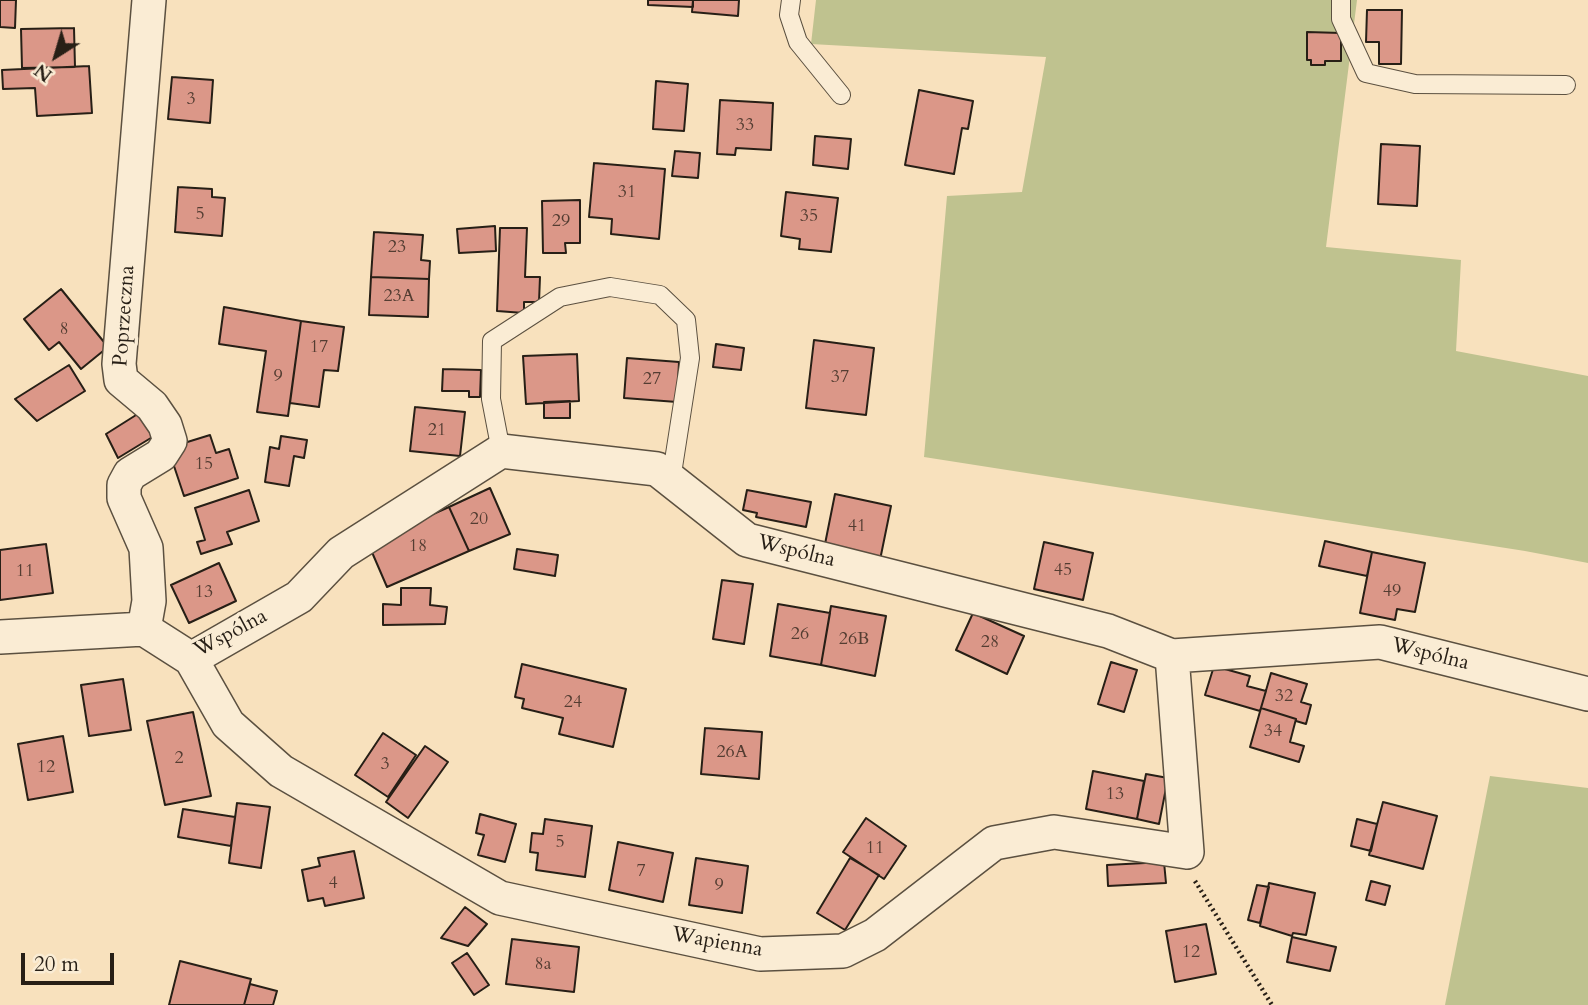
<!DOCTYPE html>
<meta charset="utf-8">
<style>
body{margin:0}
#map{position:relative;width:1588px;height:1005px;overflow:hidden;background:#f8e1bd;font-family:Cardo,serif}
canvas{display:block}
.north{position:absolute;left:21px;top:21px;width:70px;height:70px;-webkit-text-stroke:5px #faecd4;paint-order:stroke;rotate:217deg;font-size:19px;font-weight:700;line-height:28px;text-align:center;color:#271f16}
.north::after{content:'';display:block;margin:auto;width:24px;height:32px;background:#271f16;clip-path:polygon(50% 0,100% 100%,50% 72%,0 100%)}
.scale{position:absolute;left:21px;top:953px;width:93px;height:32px;box-sizing:border-box;border:4px solid #271f16;border-top:0;padding-left:9px;font-size:21px;line-height:24px;white-space:nowrap;color:#271f16;-webkit-text-stroke:5px #faecd4;paint-order:stroke}
</style>
<div id="map">
<canvas width="1588" height="1005"></canvas>
<div class="north">N</div>
<div class="scale">20 m</div>
</div>
<script>
const c = document.querySelector('canvas').getContext('2d');
c.lineJoin = 'round';
function fillPath(path, color) { c.fillStyle = color; c.fill(path, 'evenodd'); }
const toPath = rows => new Path2D(rows.map(r => 'M' + r).join(''));
function strokePath(path, color, width, dash) { c.strokeStyle = color; c.lineWidth = width; c.lineCap = dash ? 'butt' : 'round'; c.setLineDash(dash || []); c.stroke(path); }
function write(font, color, halo, rows, align = 'center') {
  c.font = font + ' Cardo,serif'; c.lineWidth = 7; c.setLineDash([]); c.textBaseline = 'middle'; c.strokeStyle = halo; c.fillStyle = color; for (const [text, x, y, turn = 0] of rows) {
    c.save(); c.translate(x, y); c.rotate((+turn || 0) * Math.PI / 180); c.textAlign = isNaN(turn) ? turn : align; if (halo) c.strokeText(text, 0, 0); c.fillText(text, 0, 0); c.restore();
  }
}
const green = toPath([
 [816,0,1357,0,1326,247,1461,260,1456,351,1588,376,1588,563,1525,551,924,457,947,196,1022,192,1046,57,811,44],
 [1490,776,1588,788,1588,1005,1445,1005]
]);
const building = toPath([
 [0,0,16,0,15,28,0,27,0,0],
 [648,0,693,0,693,7,648,5,648,0],
 [693,0,739,0,738,16,692,12,693,0],
 [1367,10,1402,10,1401,64,1379,64,1379,42,1366,42,1367,10],
 [74,28,75,67,22,68,21,29,74,28],
 [1307,32,1341,33,1341,61,1325,61,1325,65,1311,65,1311,60,1307,60,1307,32],
 [89,66,92,113,37,116,35,88,3,89,2,70,89,66],
 [172,77,213,80,210,123,168,119,172,77],
 [656,81,688,84,684,131,653,129,656,81],
 [919,90,973,101,968,129,962,128,954,174,905,165,919,90],
 [720,100,773,103,771,150,736,148,735,155,717,154,720,100],
 [815,136,851,139,848,169,813,165,815,136],
 [1381,144,1420,146,1417,206,1378,204,1381,144],
 [675,151,700,153,698,178,672,176,675,151],
 [594,163,665,169,659,239,611,234,612,219,589,217,594,163],
 [178,187,212,189,212,197,225,198,222,236,175,232,178,187],
 [786,192,838,198,831,252,799,249,800,239,781,236,786,192],
 [580,200,580,243,565,243,566,253,543,253,542,201,580,200],
 [495,226,496,251,459,253,457,229,495,226],
 [500,228,527,228,525,277,540,277,539,302,524,302,524,313,497,311,500,228],
 [374,232,423,235,421,260,430,261,429,279,371,277,374,232],
 [371,277,429,279,428,317,369,315,371,277],
 [61,289,108,347,81,369,59,342,49,350,24,319,61,289],
 [224,307,301,321,288,416,257,412,266,351,219,344,224,307],
 [301,321,344,327,338,371,324,370,319,407,290,403,301,321],
 [814,340,874,348,866,415,806,408,814,340],
 [716,344,744,348,741,370,713,367,716,344],
 [577,354,579,401,526,404,523,356,577,354],
 [627,358,679,362,677,402,624,398,627,358],
 [69,365,85,391,37,421,15,399,69,365],
 [443,369,481,370,480,397,469,397,469,391,442,391,443,369],
 [570,401,570,418,544,418,544,402,570,401],
 [415,407,465,412,460,456,410,451,415,407],
 [144,410,159,433,118,458,106,434,144,410],
 [210,435,216,453,229,449,238,478,184,496,168,448,210,435],
 [281,436,307,440,304,458,294,456,289,486,265,482,270,447,279,449,281,436],
 [490,488,510,534,469,551,449,507,490,488],
 [249,490,259,521,227,532,232,544,201,554,197,542,205,540,195,508,249,490],
 [747,490,811,502,806,527,756,517,757,513,743,510,747,490],
 [835,494,891,506,880,560,824,549,835,494],
 [449,507,469,551,387,587,368,543,449,507],
 [1325,541,1372,552,1367,576,1319,566,1325,541],
 [1044,542,1093,553,1083,600,1034,589,1044,542],
 [46,544,53,593,0,600,0,550,46,544],
 [517,549,558,555,555,576,514,569,517,549],
 [1372,552,1425,563,1415,612,1397,609,1395,620,1360,613,1372,552],
 [219,563,236,601,189,623,171,585,219,563],
 [722,580,753,584,744,644,713,639,722,580],
 [401,588,431,588,430,605,447,607,445,624,383,625,383,604,401,605,401,588],
 [778,604,830,613,821,665,770,656,778,604],
 [831,606,886,616,875,676,821,665,831,606],
 [973,613,1024,636,1007,674,956,650,973,613],
 [1111,662,1137,670,1124,712,1098,704,1111,662],
 [522,664,626,689,613,747,559,734,563,718,522,708,524,699,515,697,522,664],
 [1214,666,1250,676,1247,686,1266,691,1260,711,1205,695,1214,666],
 [1271,673,1307,684,1301,702,1311,705,1306,724,1296,721,1296,719,1261,708,1271,673],
 [123,679,131,730,89,736,81,685,123,679],
 [1261,708,1296,719,1290,742,1304,746,1299,762,1250,747,1261,708],
 [193,712,211,796,165,805,147,721,193,712],
 [705,728,762,732,759,779,701,774,705,728],
 [383,733,416,755,388,797,355,775,383,733],
 [63,736,73,792,28,800,18,744,63,736],
 [425,746,448,762,408,818,386,802,425,746],
 [1093,771,1144,781,1137,819,1086,809,1093,771],
 [1146,774,1168,778,1159,824,1137,819,1146,774],
 [1383,802,1437,816,1423,869,1369,855,1383,802],
 [237,803,270,807,261,868,229,863,237,803],
 [183,809,235,817,231,846,178,837,183,809],
 [480,814,516,824,505,862,478,855,484,835,476,833,480,814],
 [866,818,906,846,884,879,843,852,866,818],
 [545,819,592,826,585,877,536,870,538,853,530,852,532,833,543,834,545,819],
 [1357,819,1377,824,1371,851,1351,846,1357,819],
 [618,842,673,853,663,902,609,890,618,842],
 [354,851,364,898,325,906,323,898,308,901,302,870,320,866,318,858,354,851],
 [696,858,748,866,742,913,689,905,696,858],
 [850,858,879,875,845,930,817,913,850,858],
 [1164,862,1166,883,1108,886,1107,865,1164,862],
 [1371,881,1390,886,1385,905,1366,900,1371,881],
 [1269,883,1315,893,1306,935,1293,933,1292,936,1260,926,1269,883],
 [1257,885,1269,887,1260,923,1248,920,1257,885],
 [465,907,487,924,468,946,441,938,465,907],
 [1206,924,1216,974,1175,982,1166,931,1206,924],
 [1292,937,1336,947,1330,971,1287,962,1292,937],
 [512,939,579,947,574,992,506,984,512,939],
 [467,953,489,985,474,995,452,963,467,953],
 [180,961,251,979,244,1005,169,1005,180,961],
 [250,984,277,991,273,1005,244,1005,250,984]
]);
const path = toPath([
 [1195,881,1272,1005]
]);
const lane = toPath([
 [791,0,789,15,798,42,841,95],
 [1341,0,1341,19,1366,73,1415,84,1566,85],
 [501,451,491,399,492,341,560,297,610,287,660,295,686,320,690,358,671,480]
]);
const street = toPath([
 [144,629,149,601,146,548,124,498,124,485,130,474,161,455,170,441,165,425,152,406,121,380,119,364,149,0],
 [0,637,144,629,191,659,299,597,341,553,501,451,657,469,747,540,1108,631,1172,656,1380,642,1588,694],
 [191,659,228,724,281,771,500,898,760,954,843,951,875,935,994,843,1054,832,1187,852,1172,656]
]);
const numberNames = [
 ["3",191,100],
 ["33",745,126],
 ["31",627,193],
 ["5",200,215],
 ["35",809,217],
 ["29",561,222],
 ["23",397,248],
 ["23A",399,297],
 ["8",64,330],
 ["17",319,348],
 ["9",278,377],
 ["37",840,378],
 ["27",652,380],
 ["21",437,431],
 ["15",204,465],
 ["20",479,520],
 ["41",857,527],
 ["18",418,547],
 ["45",1063,571],
 ["11",25,572],
 ["49",1392,592],
 ["13",204,593],
 ["26",800,635],
 ["26B",854,640],
 ["28",990,643],
 ["32",1284,697],
 ["24",573,703],
 ["34",1273,732],
 ["26A",732,753],
 ["2",179,759],
 ["3",385,765],
 ["12",46,768],
 ["13",1115,795],
 ["5",560,843],
 ["11",875,849],
 ["7",641,872],
 ["4",333,884],
 ["9",719,886],
 ["12",1191,953],
 ["8a",543,965]
];
const streetNames = [
 ["Poprzeczna",125,316,-86],
 ["Wspólna",796,552,14],
 ["Wspólna",231,634,-28],
 ["Wspólna",1430,655,14],
 ["Wapienna",717,943,10]
];
fillPath(green, '#bfc28f');
fillPath(building, '#db9788');
strokePath(building, '#271f16', 2);
strokePath(lane, '#5b5040', 20);
strokePath(street, '#5b5040', 36);
strokePath(path, '#271f16', 4.5, [2, 3.5]);
strokePath(lane, '#faecd4', 18);
strokePath(street, '#faecd4', 33);
write('18px', '#543d32', null, numberNames);
write('21px', '#271f16', '#faecd4', streetNames);
</script>
